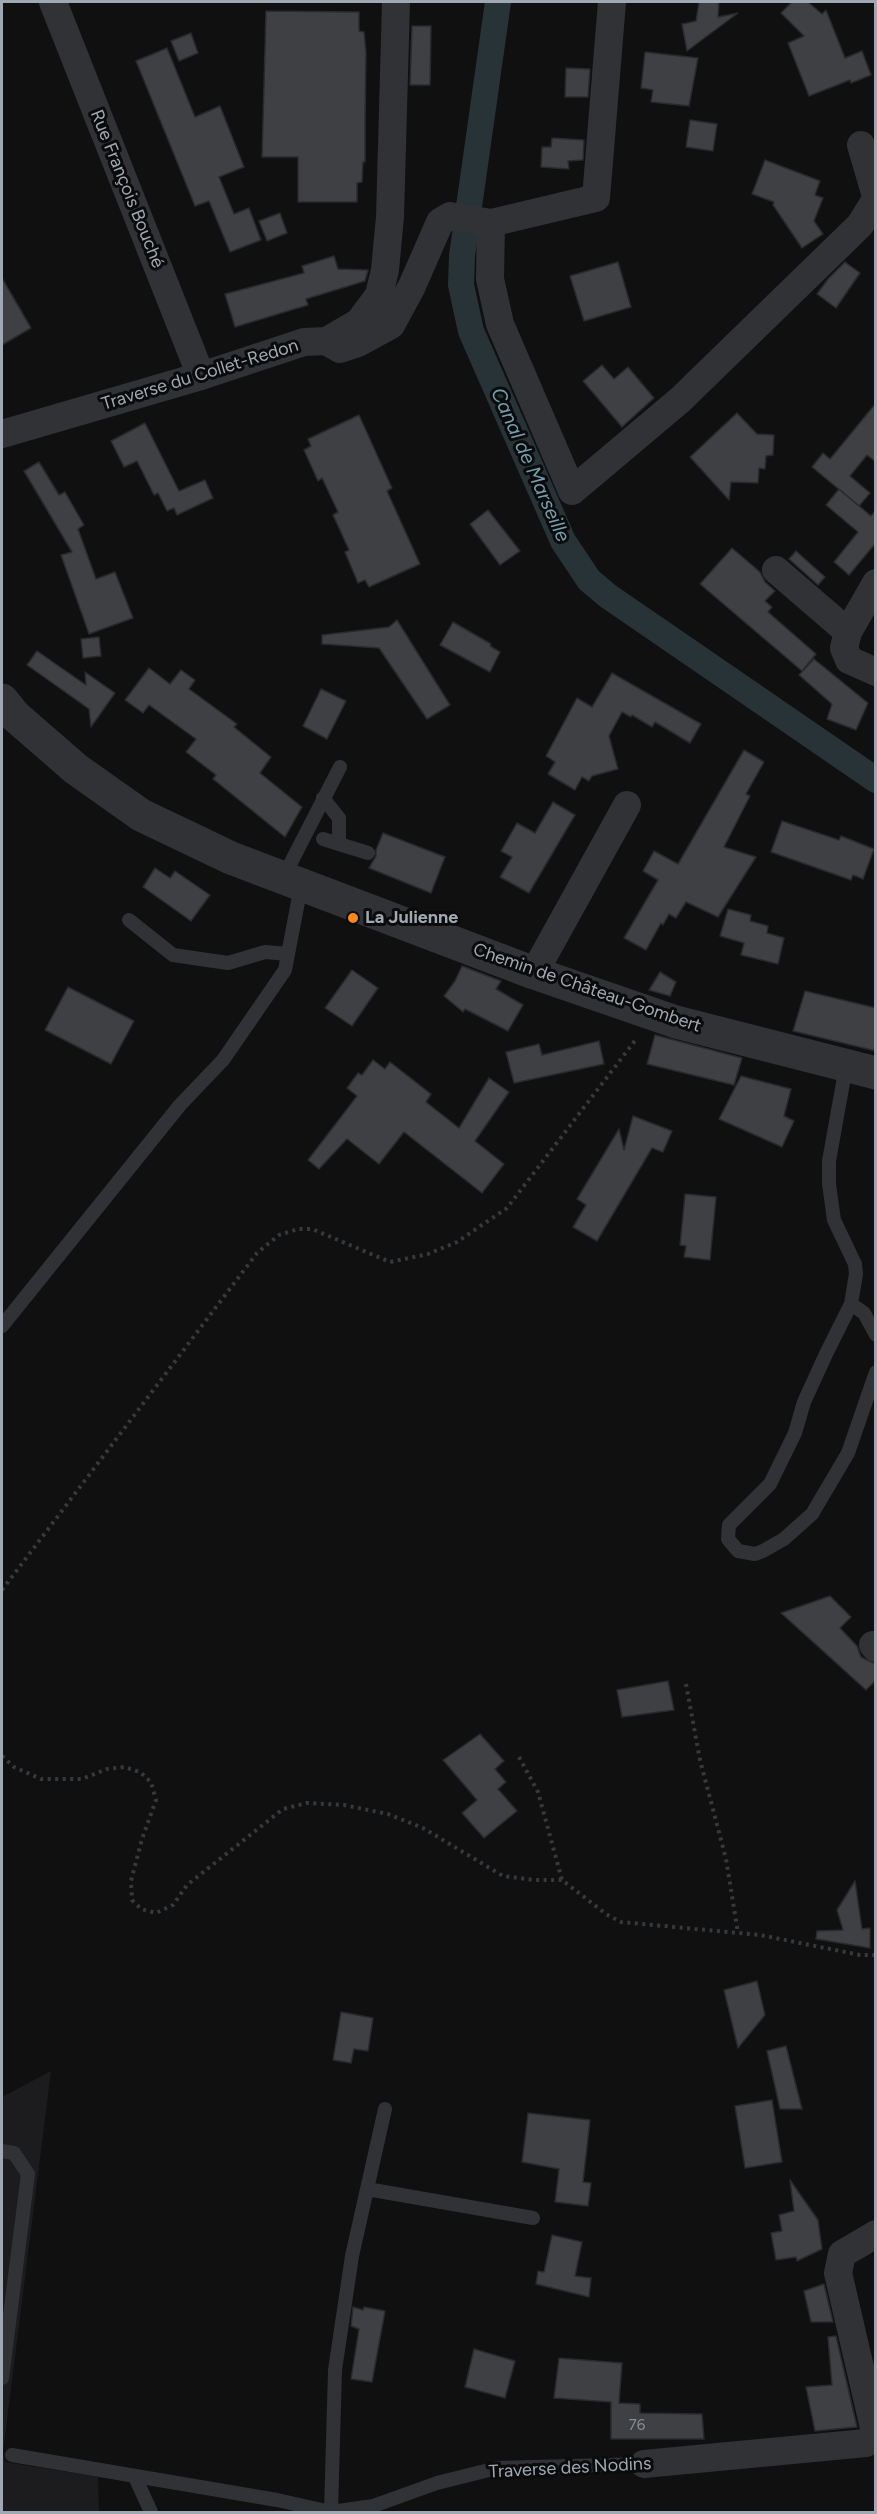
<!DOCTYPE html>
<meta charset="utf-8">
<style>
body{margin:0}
#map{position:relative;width:877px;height:2514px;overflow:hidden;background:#101011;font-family:Figtree,sans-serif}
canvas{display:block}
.frame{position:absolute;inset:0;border:3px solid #a0a9b3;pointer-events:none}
</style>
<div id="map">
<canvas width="877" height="2514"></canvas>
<div class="frame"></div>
</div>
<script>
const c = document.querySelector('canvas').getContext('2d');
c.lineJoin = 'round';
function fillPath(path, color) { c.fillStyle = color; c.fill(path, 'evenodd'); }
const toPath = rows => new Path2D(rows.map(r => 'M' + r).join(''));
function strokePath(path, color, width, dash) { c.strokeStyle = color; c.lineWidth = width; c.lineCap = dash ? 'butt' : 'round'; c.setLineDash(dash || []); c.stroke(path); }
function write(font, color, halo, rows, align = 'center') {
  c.font = font + ' Figtree,sans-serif'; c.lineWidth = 6; c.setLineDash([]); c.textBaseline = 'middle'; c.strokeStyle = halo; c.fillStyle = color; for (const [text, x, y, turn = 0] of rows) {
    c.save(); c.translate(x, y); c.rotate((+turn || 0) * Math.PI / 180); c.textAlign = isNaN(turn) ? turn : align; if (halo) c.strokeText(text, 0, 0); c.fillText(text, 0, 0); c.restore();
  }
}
const built = toPath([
 [51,2071,3,2452,5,2462,98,2477,99,2512,2,2512,2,2097]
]);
const canal = toPath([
 [498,2,462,256,461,285,471,331,563,541,589,580,608,596,876,780]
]);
const building = toPath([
 [699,2,719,2,718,17,738,13,687,51,682,24,696,21,699,2],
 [792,2,808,2,822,14,826,10,845,58,862,51,871,75,851,83,850,80,809,96,788,43,804,36,781,13,792,2],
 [266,11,359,12,359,31,364,32,366,53,365,122,365,162,363,162,362,182,357,183,357,202,298,202,298,157,262,157,266,11],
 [412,26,431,26,430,85,410,85,412,26],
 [191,33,198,53,179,61,171,41,191,33],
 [167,48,195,117,220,106,244,167,219,177,234,214,249,208,261,240,230,252,209,201,195,206,136,61,167,48],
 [645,52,698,58,689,106,651,102,653,90,641,88,645,52],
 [566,68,590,69,588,97,565,97,566,68],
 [690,120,717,124,713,151,686,147,690,120],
 [552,138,584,140,583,160,568,161,569,169,541,167,542,147,551,147,552,138],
 [765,160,820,181,815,195,823,198,814,221,823,234,802,248,773,205,774,202,752,194,765,160],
 [280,213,287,233,267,241,259,221,280,213],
 [334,256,338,269,368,270,365,281,306,299,308,305,235,327,225,294,304,273,302,266,334,256],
 [618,262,631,307,584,321,570,276,618,262],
 [845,262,860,273,836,308,817,294,828,279,845,262],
 [2,278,31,328,2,345,2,278],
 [602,365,614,379,628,367,654,398,622,427,583,381,602,365],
 [876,403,876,462,867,455,850,476,870,493,859,506,812,467,823,453,830,459,876,403],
 [737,413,757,434,774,435,773,455,766,456,765,469,759,468,758,483,731,482,729,500,690,457,737,413],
 [359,415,392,488,387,491,420,564,369,587,365,580,358,583,345,552,349,550,333,515,338,512,322,478,318,481,304,450,311,446,308,439,359,415],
 [145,423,179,491,205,480,213,498,177,515,174,508,167,511,158,493,154,495,137,461,124,467,111,441,145,423],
 [39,462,59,495,65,492,84,525,78,529,96,579,115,572,133,618,89,634,61,555,72,552,24,471,39,462],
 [839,489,871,516,876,510,876,546,874,545,849,575,834,562,858,532,826,505,839,489],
 [488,510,520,551,500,565,470,524,488,510],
 [732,548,760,572,765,582,775,591,765,601,772,607,768,612,816,654,802,671,700,584,732,548],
 [796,551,825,577,818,585,789,559,796,551],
 [397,620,450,705,427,719,379,648,322,644,322,635,389,627,397,620],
 [453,622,491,644,490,646,500,652,490,672,440,645,453,622],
 [99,637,101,656,83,658,81,639,99,637],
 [37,651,86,685,85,672,115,693,91,727,89,709,27,665,37,651],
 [814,659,868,703,856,730,827,719,832,704,799,675,814,659],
 [149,668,170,684,181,670,195,680,189,689,237,724,234,727,271,757,260,773,302,807,285,837,213,779,216,775,186,752,196,739,149,705,143,713,125,700,149,668],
 [612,673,701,724,690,743,655,722,652,727,632,715,631,717,622,712,609,736,618,769,592,776,589,781,582,777,575,790,548,774,555,762,546,756,577,698,592,707,612,673],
 [321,689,346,701,327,739,303,726,321,689],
 [744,750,764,762,746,794,750,796,724,847,756,857,718,917,686,902,676,918,669,914,663,925,661,923,646,950,624,938,658,880,643,871,654,851,678,864,744,750],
 [553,802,575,815,529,893,500,877,512,857,501,851,517,823,535,833,553,802],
 [782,821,839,840,841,836,874,849,863,879,853,875,851,880,771,852,782,821],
 [383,833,445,857,431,893,369,868,376,856,376,850,383,833],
 [155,868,170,878,175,871,210,895,191,921,143,887,155,868],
 [728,909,751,915,750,921,768,926,767,933,784,938,778,964,741,955,744,943,720,936,728,909],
 [462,966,501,981,496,989,523,1005,508,1031,465,1009,463,1012,444,996,455,981,462,966],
 [352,970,378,988,352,1026,325,1008,352,970],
 [660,972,676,982,670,996,649,990,660,972],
 [68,987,134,1021,111,1064,45,1030,68,987],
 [805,991,876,1008,876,1051,793,1031,805,991],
 [655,1035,742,1058,734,1085,647,1064,655,1035],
 [599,1041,604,1064,514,1083,506,1052,539,1044,542,1055,599,1041],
 [373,1060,385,1069,390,1062,431,1094,426,1102,459,1128,489,1078,509,1092,475,1141,504,1164,482,1193,404,1132,379,1164,347,1139,319,1169,308,1160,357,1096,347,1088,358,1073,362,1075,373,1060],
 [741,1076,791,1089,784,1116,794,1121,782,1147,719,1119,741,1076],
 [633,1116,672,1131,663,1152,652,1148,597,1241,573,1227,586,1205,577,1199,619,1129,624,1150,633,1116],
 [685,1194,716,1197,710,1260,684,1257,686,1246,680,1245,685,1194],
 [830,1596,851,1617,840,1628,857,1646,861,1657,876,1664,876,1680,866,1690,781,1613,830,1596],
 [668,1681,674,1710,622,1717,617,1690,668,1681],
 [480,1734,504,1761,495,1769,506,1782,498,1789,517,1811,484,1838,462,1813,477,1800,443,1760,480,1734],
 [855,1881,862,1929,870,1928,870,1948,816,1939,817,1931,843,1930,837,1910,855,1881],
 [757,1981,765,2015,738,2048,724,1990,757,1981],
 [341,2012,373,2018,368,2051,354,2049,351,2063,333,2060,341,2012],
 [786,2046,802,2109,780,2109,767,2051,786,2046],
 [772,2100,782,2162,745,2168,735,2106,772,2100],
 [528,2113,590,2120,583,2182,591,2183,588,2206,555,2202,559,2169,522,2162,528,2113],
 [790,2180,818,2220,822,2249,797,2261,796,2257,776,2260,771,2233,782,2231,779,2215,794,2211,790,2180],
 [552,2235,582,2242,575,2276,591,2278,589,2297,536,2284,538,2271,544,2272,552,2235],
 [824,2284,833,2322,811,2322,804,2291,824,2284],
 [353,2307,363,2310,364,2307,385,2311,372,2382,351,2379,359,2329,351,2326,353,2307],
 [836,2336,857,2427,815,2431,806,2387,832,2385,828,2337,836,2336],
 [474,2349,515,2361,505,2398,465,2387,474,2349],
 [559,2358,622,2363,619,2403,640,2404,640,2413,702,2414,704,2439,611,2439,611,2402,554,2398,559,2358]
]);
const path = toPath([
 [2,1590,257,1253,279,1235,298,1229,312,1229,390,1262,428,1254,457,1242,507,1208,637,1038],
 [686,1684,700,1760,726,1859,738,1933],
 [2,1756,14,1767,41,1779,82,1779,107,1769,124,1767,140,1772,151,1782,156,1800,142,1839,131,1881,132,1900,141,1909,156,1913,173,1905,187,1885,283,1809,307,1803,344,1805,388,1814,423,1828,503,1876,534,1880,562,1880],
 [519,1757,538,1792,562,1880,606,1914,621,1922,760,1935,860,1955,876,1955]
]);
const service = toPath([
 [323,798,339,818,339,844],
 [323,839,368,853],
 [283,878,340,767],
 [129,920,173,955,228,963,265,952,288,954],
 [846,1066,829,1161,829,1184,834,1220,855,1264,856,1274,851,1304,826,1354,804,1402,795,1433,770,1484,729,1525,728,1539,738,1551,755,1554,763,1551,784,1539,812,1514,848,1453,876,1372],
 [851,1304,864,1313,876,1335],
 [2,1326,180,1105,223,1060,285,970,301,886],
 [2,2151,14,2153,28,2174,2,2378],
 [367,2189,533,2218],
 [12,2455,277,2500,331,2512,373,2506,437,2483,497,2468,644,2464],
 [135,2477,151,2512],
 [331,2512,335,2370,352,2256,385,2109]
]);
const minor = toPath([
 [53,2,201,376],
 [861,145,876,196],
 [491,223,490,279,500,324,572,491,680,400,860,225,876,199],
 [330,339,359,322,379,295,385,270,390,217,396,2],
 [2,434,201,376,304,342,326,341,340,349,358,343,391,325,412,286,440,222,450,216,491,223,596,198,612,2],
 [776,570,848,632],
 [876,583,848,632,844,648,849,660,876,672],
 [534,973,627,805],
 [873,1645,876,1648],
 [644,2464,866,2443,872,2439,875,2432,838,2273,842,2254,876,2234]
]);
const tertiary = toPath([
 [2,700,15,716,76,769,141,815,231,858,534,973,676,1022,876,1073]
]);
const markers = [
 [353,918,6,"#fc881d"]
];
const numberNames = [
 ["76",637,2426]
];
const streetNames = [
 ["Rue François Bouché",127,189,68],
 ["Traverse du Collet-Redon",200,375,-17],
 ["Chemin de Château-Gombert",587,988,19],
 ["Traverse des Nodins",570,2468,-3]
];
const poiNames = [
 ["La Julienne",365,918]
];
const waterNames = [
 ["Canal de Marseille",530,465,66]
];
fillPath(built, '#1c1c1e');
strokePath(canal, '#283337', 26);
fillPath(building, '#3e4044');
strokePath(building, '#292a2d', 1.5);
strokePath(path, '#363a3d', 4, [3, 4.5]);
strokePath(service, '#303236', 14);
strokePath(minor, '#303236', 28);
strokePath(tertiary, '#303236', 33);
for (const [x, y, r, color] of markers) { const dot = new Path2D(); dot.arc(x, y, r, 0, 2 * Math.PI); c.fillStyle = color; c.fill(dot); strokePath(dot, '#0b0b0c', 2); }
write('15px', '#888f97', null, numberNames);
write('18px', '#a0a9b3', '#0b0b0c', streetNames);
write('bold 18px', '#a0a9b3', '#0b0b0c', poiNames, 'left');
write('italic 20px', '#749fb1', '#0b0b0c', waterNames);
</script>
